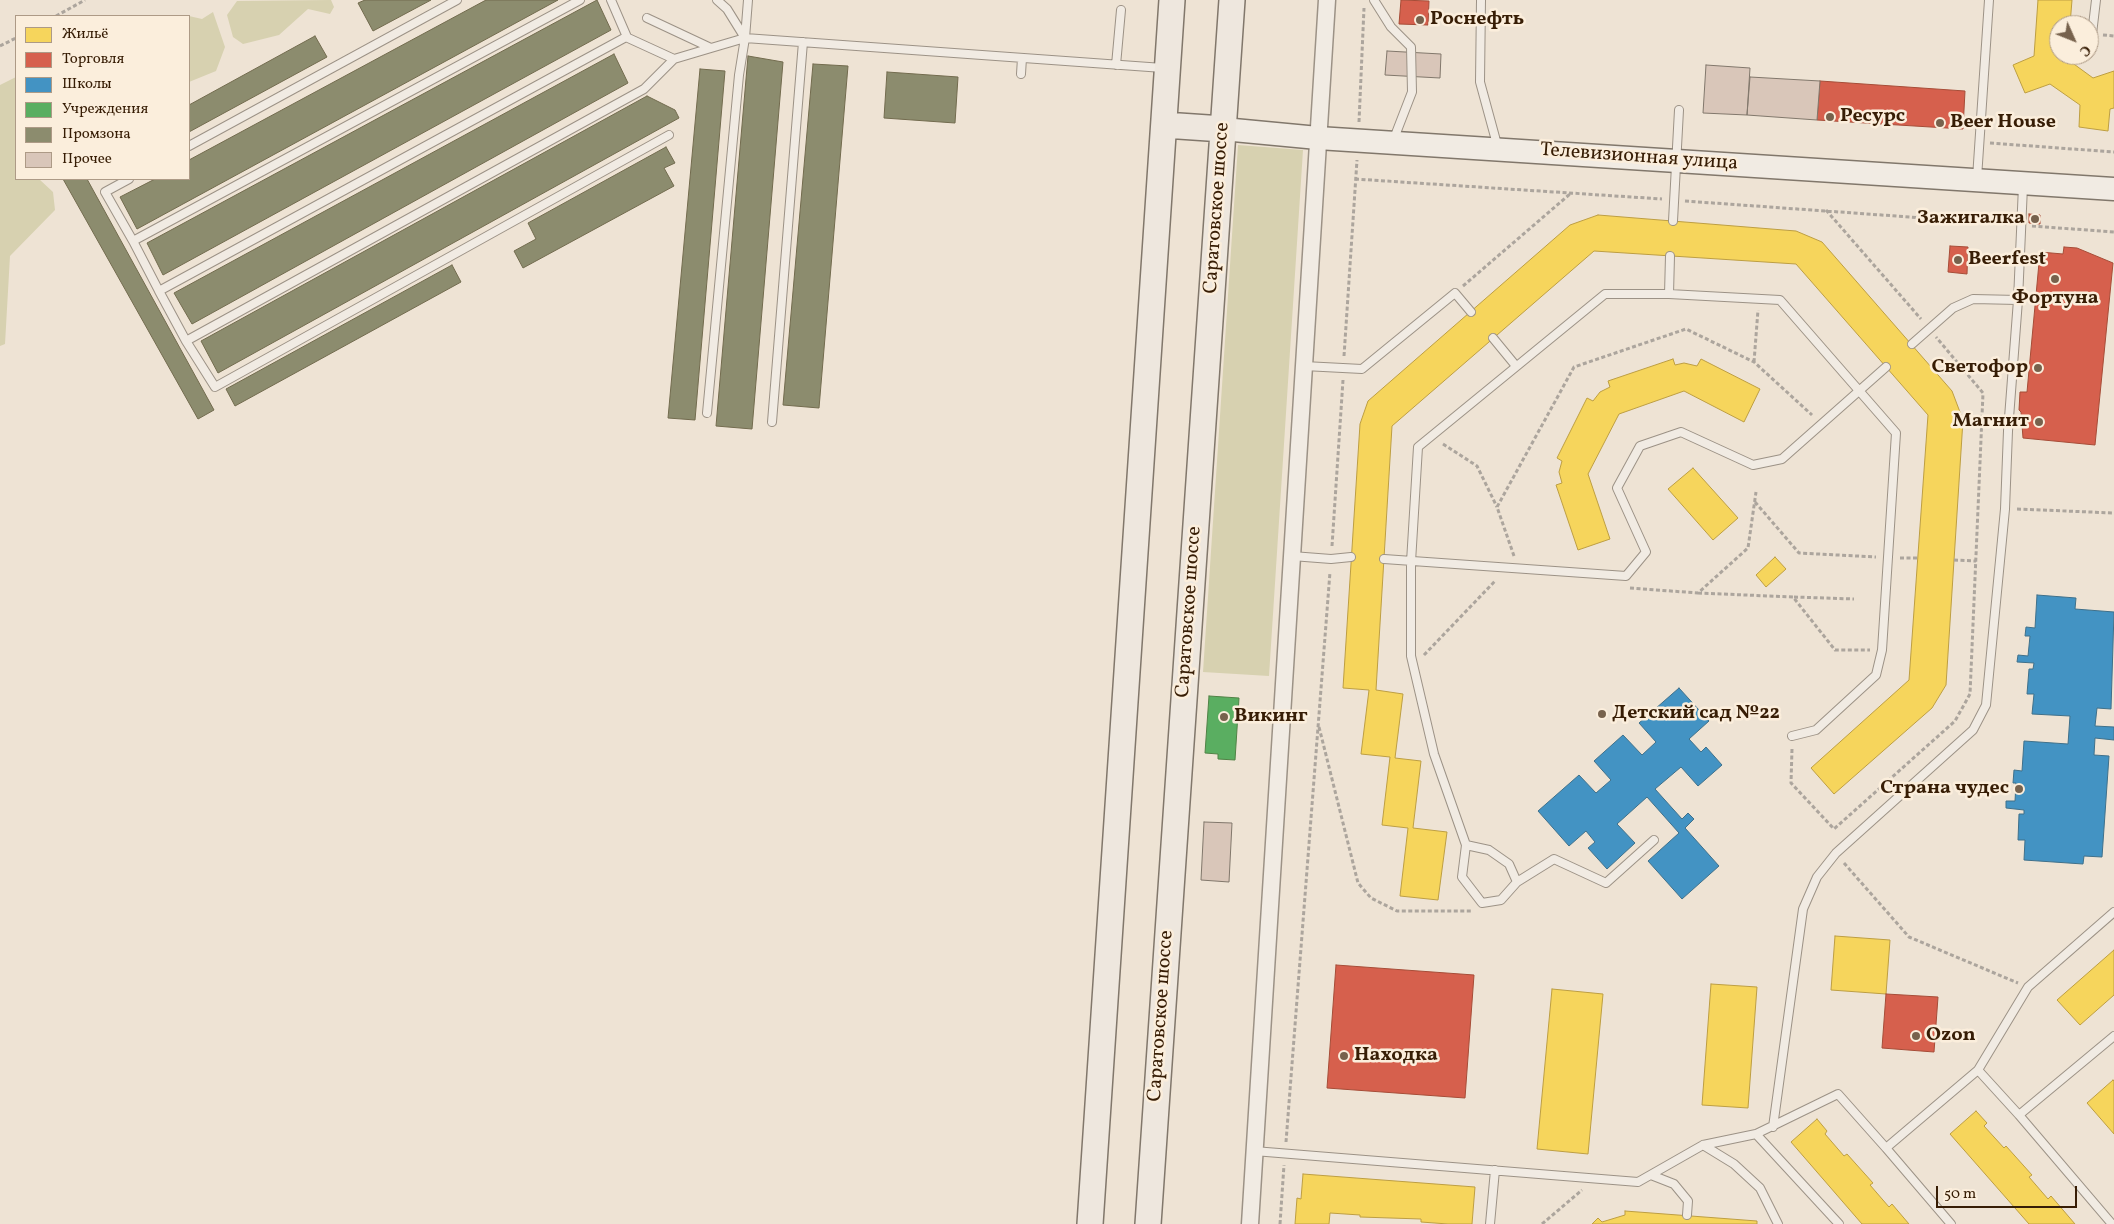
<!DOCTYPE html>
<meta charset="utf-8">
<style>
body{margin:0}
#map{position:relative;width:2114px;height:1224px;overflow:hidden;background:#eee3d4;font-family:Vollkorn,serif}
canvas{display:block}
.legend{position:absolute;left:15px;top:15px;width:175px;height:165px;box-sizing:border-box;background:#fbeedc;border:1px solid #ad9a86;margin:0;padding:6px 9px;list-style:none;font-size:15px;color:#371d05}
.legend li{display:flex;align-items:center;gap:10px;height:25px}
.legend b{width:25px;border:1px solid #ad9a86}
.north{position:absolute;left:2049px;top:15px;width:50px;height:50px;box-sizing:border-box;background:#fbeedc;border:1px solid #ad9a86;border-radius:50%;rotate:134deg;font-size:14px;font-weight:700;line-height:20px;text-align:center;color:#371d05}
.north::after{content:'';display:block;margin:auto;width:18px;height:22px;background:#77624d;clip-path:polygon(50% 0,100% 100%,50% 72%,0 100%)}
.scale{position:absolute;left:1936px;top:1186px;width:141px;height:22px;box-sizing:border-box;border:2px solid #371d05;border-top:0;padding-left:6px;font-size:15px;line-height:18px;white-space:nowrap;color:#371d05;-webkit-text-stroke:4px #fbeedc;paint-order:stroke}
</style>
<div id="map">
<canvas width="2114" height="1224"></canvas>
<ul class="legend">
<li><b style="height:14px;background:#f6d55c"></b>Жильё</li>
<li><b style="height:14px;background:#d6604d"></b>Торговля</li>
<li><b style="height:14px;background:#4393c3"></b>Школы</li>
<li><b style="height:14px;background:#5aae61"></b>Учреждения</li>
<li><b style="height:14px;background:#8c8c6e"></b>Промзона</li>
<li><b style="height:14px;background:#d9c6b9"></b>Прочее</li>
</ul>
<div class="north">С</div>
<div class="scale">50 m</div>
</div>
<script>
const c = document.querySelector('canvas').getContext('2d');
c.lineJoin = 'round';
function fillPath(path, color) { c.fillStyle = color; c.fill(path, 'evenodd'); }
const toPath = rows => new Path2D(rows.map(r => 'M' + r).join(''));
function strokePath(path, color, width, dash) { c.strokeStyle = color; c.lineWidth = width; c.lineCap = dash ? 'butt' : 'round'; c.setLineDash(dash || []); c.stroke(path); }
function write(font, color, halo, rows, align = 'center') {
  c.font = font + ' Vollkorn,serif'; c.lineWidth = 5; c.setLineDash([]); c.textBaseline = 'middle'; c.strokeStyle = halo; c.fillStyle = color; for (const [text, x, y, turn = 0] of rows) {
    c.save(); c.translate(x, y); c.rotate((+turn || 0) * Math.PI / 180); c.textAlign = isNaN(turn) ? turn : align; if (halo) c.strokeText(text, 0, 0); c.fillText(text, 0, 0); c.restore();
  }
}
const green = toPath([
 [331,0,334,7,330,14,308,9,279,35,243,44,233,37,227,15,237,1],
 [213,12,225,47,216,71,189,82,189,16,202,19],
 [16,77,16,179,39,179,53,192,55,210,10,256,5,344,0,346,0,85],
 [1238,145,1303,150,1269,676,1203,672]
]);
const homes = toPath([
 [2038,0,2072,0,2070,25,2059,25,2059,55,2067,55,2067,59,2093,78,2114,71,2114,108,2110,109,2108,131,2079,127,2080,105,2050,84,2025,93,2013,65,2034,56,2038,0],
 [1598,215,1796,231,1822,242,1952,391,1963,420,1946,685,1932,708,1834,794,1811,768,1909,680,1928,415,1796,264,1594,251,1392,426,1376,690,1403,694,1395,758,1421,761,1413,828,1447,832,1438,900,1400,896,1408,828,1382,825,1390,757,1361,754,1369,690,1343,688,1360,424,1368,401,1570,225,1598,215],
 [1673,359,1675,365,1684,363,1697,366,1701,359,1760,389,1744,422,1684,391,1619,414,1588,474,1610,539,1578,550,1556,485,1562,483,1559,472,1562,461,1557,458,1587,398,1593,401,1600,392,1610,387,1608,381,1673,359],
 [1693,468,1738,518,1713,540,1668,489,1693,468],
 [1775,557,1786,569,1766,587,1756,575,1775,557],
 [1835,936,1890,940,1886,994,1831,990,1835,936],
 [2114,950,2114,995,2080,1025,2057,1000,2114,950],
 [1711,984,1757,987,1748,1108,1702,1105,1711,984],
 [1552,989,1603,994,1588,1154,1537,1149,1552,989],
 [2113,1080,2114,1081,2114,1134,2087,1103,2113,1080],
 [1976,1111,1987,1123,1984,1126,2004,1148,2006,1146,2032,1175,2029,1177,2048,1199,2051,1196,2075,1224,2029,1224,1950,1134,1976,1111],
 [1817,1119,1827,1131,1825,1134,1844,1156,1847,1154,1873,1183,1870,1185,1889,1207,1892,1204,1909,1224,1862,1224,1791,1142,1817,1119],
 [1303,1174,1475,1187,1472,1224,1448,1224,1421,1222,1421,1219,1360,1217,1360,1215,1330,1213,1329,1224,1295,1224,1297,1198,1301,1199,1303,1174],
 [1625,1211,1757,1221,1757,1224,1592,1224,1598,1218,1602,1222,1625,1215,1625,1211]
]);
const shops = toPath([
 [1401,0,1429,1,1428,25,1399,24,1401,0],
 [1820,81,1965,91,1963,129,1817,120,1820,81],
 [2029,214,2040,215,2040,224,2029,223,2029,214],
 [1950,246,1968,247,1967,274,1948,272,1950,246],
 [2064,247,2077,248,2113,263,2095,445,2023,438,2021,412,2019,410,2020,392,2027,392,2040,252,2063,254,2064,247],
 [1336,965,1474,975,1465,1098,1327,1088,1336,965],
 [1886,994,1938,997,1934,1052,1882,1048,1886,994]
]);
const schools = toPath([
 [2037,595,2076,598,2075,609,2114,612,2111,709,2097,708,2095,726,2114,727,2114,740,2095,738,2094,755,2109,756,2102,857,2084,856,2083,864,2024,860,2025,840,2018,840,2019,814,2024,814,2024,810,2006,808,2006,801,2015,801,2016,783,2013,783,2014,770,2022,771,2024,741,2068,744,2070,716,2032,714,2034,694,2027,694,2029,669,2033,669,2034,663,2017,662,2018,655,2028,656,2030,636,2025,636,2026,627,2035,628,2037,595],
 [1679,688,1709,721,1689,739,1701,752,1706,747,1722,765,1698,786,1681,767,1655,789,1682,819,1688,813,1694,819,1685,828,1719,866,1682,899,1648,861,1679,833,1647,797,1617,824,1635,843,1607,869,1588,848,1595,842,1586,831,1569,846,1538,811,1579,775,1596,793,1611,780,1594,761,1623,735,1642,755,1656,742,1639,723,1679,688]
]);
const public = toPath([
 [1209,696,1239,698,1235,760,1218,759,1218,754,1205,753,1209,696]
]);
const industry = toPath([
 [365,0,431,0,373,31,358,3,365,0],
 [486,0,558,0,137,229,120,197,155,179,189,179,189,160,486,0],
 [597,0,611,30,163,275,147,243,597,0],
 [315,36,327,57,189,132,189,105,315,36],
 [614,54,628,83,192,324,174,293,614,54],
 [748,56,783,62,752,429,716,426,748,56],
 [813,64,848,66,819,408,783,405,813,64],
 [700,69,725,71,695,420,668,418,700,69],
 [887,72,958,77,955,123,884,118,887,72],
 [647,96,675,110,679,118,218,373,201,341,647,96],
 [666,147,675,163,664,168,674,186,523,268,514,251,536,239,528,223,666,147],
 [63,179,87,179,214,410,198,419,63,179],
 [452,265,461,282,235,406,226,389,452,265]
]);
const building = toPath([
 [1387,51,1441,54,1440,78,1385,75,1387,51],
 [1706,65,1750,68,1747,115,1703,113,1706,65],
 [1750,77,1820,81,1817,120,1747,115,1750,77],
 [1204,822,1232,823,1229,882,1201,880,1204,822]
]);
const path = toPath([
 [56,16,85,0],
 [2103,35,2114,36],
 [0,46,16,38],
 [1359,122,1364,8],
 [1990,143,2114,152],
 [1355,179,1662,199],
 [1685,201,2008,224],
 [1826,210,1921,319],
 [2032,226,2114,232],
 [1463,286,1570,194],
 [1344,356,1357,160],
 [1754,362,1758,310],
 [1443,444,1477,466,1497,507],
 [1755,502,1799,553,1876,557],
 [2017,509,2114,513],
 [1332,546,1343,380],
 [1514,556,1497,507,1574,367,1686,329,1754,362,1812,415],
 [1900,558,1918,558],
 [1954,560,1976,561],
 [1630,588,1698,593,1748,548,1756,492],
 [1698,593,1793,597,1835,650,1870,650],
 [1794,597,1854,599],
 [1424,655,1496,580],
 [1319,727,1358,883,1371,898,1397,911,1471,911],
 [1792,749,1791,783,1834,829,1955,721,1970,694,1983,393,1936,337],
 [1844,863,1909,937,2018,983],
 [1286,1142,1330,572],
 [1280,1224,1284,1165],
 [1542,1224,1582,1190]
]);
const lane = toPath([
 [611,0,627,37],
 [748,0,745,38,1163,68],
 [1374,0,1391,27,1411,47,1412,92,1393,141],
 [1481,0,1480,82,1498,148],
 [647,18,711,48,745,38],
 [2092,34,2096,0],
 [674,59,626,37,159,291,186,341,644,89,674,59,711,48],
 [1116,65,1121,10],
 [1021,74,1022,58],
 [189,146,457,0],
 [1977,178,1989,0],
 [129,179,105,192,133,241],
 [1673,221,1679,110],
 [159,291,133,241,580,0],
 [1669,294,1670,256],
 [1493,338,1516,366],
 [186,341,215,387,669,135],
 [1912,344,1953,308,1973,299,2018,300],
 [1304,366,1362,369,1455,293,1471,312],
 [707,413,739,75,745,38,727,9,717,0],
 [772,422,803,42],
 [1292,556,1331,559,1351,557],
 [1384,559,1626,576,1646,552,1617,488,1640,446,1681,432,1753,465,1782,459,1886,367],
 [1654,840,1606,883,1554,859,1517,882,1501,900,1482,903,1462,877,1466,845,1434,754,1411,656,1411,562,1418,447,1605,294,1669,294,1780,300,1896,433,1882,650,1876,675,1816,730,1792,736],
 [1466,845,1489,850,1509,864,1517,882],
 [1978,1070,2028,987,2114,912],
 [2019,1115,2112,1224],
 [1773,1127,1803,909,1817,877,1836,853,1973,730,1986,705,2005,509,2008,431,2018,300,2023,186],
 [1756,1134,1839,1224],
 [1703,1145,1734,1164,1760,1188,1778,1224],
 [1886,1148,1951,1224],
 [1254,1151,1638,1182,1703,1145,1756,1134,1838,1094,1886,1148,1978,1070,2019,1115,2114,1036],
 [1651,1175,1674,1184,1688,1201,1687,1215],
 [1490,1224,1495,1170]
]);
const street = toPath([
 [1250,1224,1327,0]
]);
const secondary = toPath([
 [1223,129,1318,138,2114,189]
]);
const primary = toPath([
 [1164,125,1223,129],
 [1090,1224,1172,0],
 [1148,1224,1232,0]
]);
const markers = [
 [1420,20,5,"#77624d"],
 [1830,117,5,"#77624d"],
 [1940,123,5,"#77624d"],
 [2035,219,5,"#77624d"],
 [1958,260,5,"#77624d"],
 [2055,279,5,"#77624d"],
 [2038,368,5,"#77624d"],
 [2039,422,5,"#77624d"],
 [1602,714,5,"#77624d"],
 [1224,717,5,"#77624d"],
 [2019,789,5,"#77624d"],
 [1916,1036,5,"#77624d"],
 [1344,1056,5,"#77624d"]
];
const poiNames = [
 ["Роснефть",1430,20],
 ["Ресурс",1840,117],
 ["Beer House",1950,123],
 ["Зажигалка",2025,219,"right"],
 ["Beerfest",1968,260],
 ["Фортуна",2055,299,"center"],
 ["Светофор",2028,368,"right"],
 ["Магнит",2029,422,"right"],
 ["Детский сад №22",1612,714],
 ["Викинг",1234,717],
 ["Страна чудес",2009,789,"right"],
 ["Ozon",1926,1036],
 ["Находка",1354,1056]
];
const streetNames = [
 ["Телевизионная улица",1639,158,4],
 ["Саратовское шоссе",1218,208,-86],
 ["Саратовское шоссе",1190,612,-86],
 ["Саратовское шоссе",1162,1016,-86]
];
fillPath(green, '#d7d1b0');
fillPath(homes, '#f6d55c');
strokePath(homes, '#bd9e42', 1);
fillPath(shops, '#d6604d');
strokePath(shops, '#a64c37', 1);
fillPath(schools, '#4393c3');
strokePath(schools, '#3f708a', 1);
fillPath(public, '#5aae61');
strokePath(public, '#508245', 1);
fillPath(industry, '#8c8c6e');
strokePath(industry, '#726b4e', 1);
fillPath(building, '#d9c6b9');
strokePath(building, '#81776b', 1);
strokePath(lane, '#9c9286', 10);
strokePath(street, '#9c9286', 19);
strokePath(secondary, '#81776b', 25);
strokePath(primary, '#81776b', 28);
strokePath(path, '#aca59d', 3, [4, 2.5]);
strokePath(lane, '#f1ebe3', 8);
strokePath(street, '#f1ebe3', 16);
strokePath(secondary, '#f1ebe3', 22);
strokePath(primary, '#eee7de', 25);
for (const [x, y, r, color] of markers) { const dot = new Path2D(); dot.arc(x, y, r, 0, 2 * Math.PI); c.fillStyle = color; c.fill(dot); strokePath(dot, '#fbeedc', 2); }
write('bold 20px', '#371d05', '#fbeedc', poiNames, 'left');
write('20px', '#371d05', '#fbeedc', streetNames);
</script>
